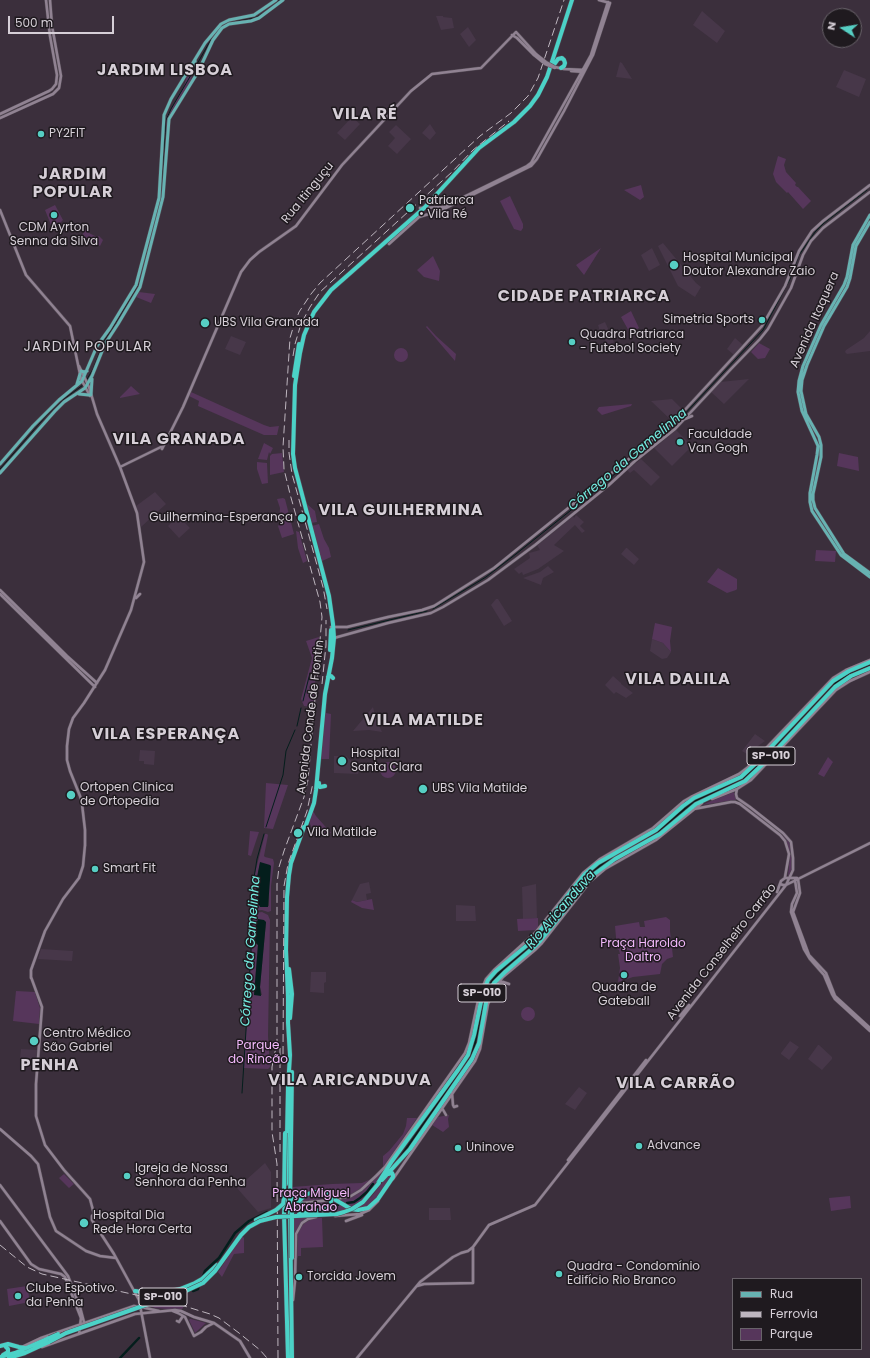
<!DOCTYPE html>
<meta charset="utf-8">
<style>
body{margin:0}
#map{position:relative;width:870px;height:1358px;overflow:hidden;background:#3b2f3c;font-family:Poppins,sans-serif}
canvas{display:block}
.legend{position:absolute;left:732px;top:1278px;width:130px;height:72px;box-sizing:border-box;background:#1f1a1f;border:1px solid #686269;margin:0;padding:5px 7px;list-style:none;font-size:12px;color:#d6cfd7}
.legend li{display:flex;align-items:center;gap:8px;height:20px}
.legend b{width:20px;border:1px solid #686269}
.north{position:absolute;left:822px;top:8px;width:40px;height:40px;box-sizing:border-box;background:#1f1a1f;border:1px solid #686269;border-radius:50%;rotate:282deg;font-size:11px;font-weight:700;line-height:16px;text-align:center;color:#d6cfd7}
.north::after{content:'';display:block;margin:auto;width:14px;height:18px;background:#56cec3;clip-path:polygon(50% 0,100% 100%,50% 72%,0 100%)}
.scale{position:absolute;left:8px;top:16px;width:106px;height:18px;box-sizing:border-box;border:2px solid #d6cfd7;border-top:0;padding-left:5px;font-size:12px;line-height:14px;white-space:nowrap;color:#d6cfd7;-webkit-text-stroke:3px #1f1a1f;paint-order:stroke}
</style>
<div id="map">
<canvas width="870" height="1358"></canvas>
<ul class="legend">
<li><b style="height:5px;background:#67b2b2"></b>Rua</li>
<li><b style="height:5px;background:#beb6bf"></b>Ferrovia</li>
<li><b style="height:11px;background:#56365b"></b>Parque</li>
</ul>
<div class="north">N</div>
<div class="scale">500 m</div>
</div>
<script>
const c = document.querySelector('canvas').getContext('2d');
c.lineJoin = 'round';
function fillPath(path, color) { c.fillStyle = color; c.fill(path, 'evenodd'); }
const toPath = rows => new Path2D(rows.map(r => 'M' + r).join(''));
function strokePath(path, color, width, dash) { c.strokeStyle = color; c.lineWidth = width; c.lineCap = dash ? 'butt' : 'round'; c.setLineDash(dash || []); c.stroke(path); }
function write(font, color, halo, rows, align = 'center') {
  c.font = font + ' Poppins,sans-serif'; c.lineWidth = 3; c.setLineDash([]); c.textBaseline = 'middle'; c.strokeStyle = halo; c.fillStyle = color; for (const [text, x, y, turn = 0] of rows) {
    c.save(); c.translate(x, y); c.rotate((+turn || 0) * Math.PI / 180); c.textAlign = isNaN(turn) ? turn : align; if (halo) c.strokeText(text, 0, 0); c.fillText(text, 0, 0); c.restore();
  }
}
const built = toPath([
 [702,11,725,31,717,43,693,25],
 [436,16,443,16,443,17,452,18,454,28,441,30],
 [468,27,476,40,469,47,460,34],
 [620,62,622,63,632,79,616,77],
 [844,70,866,79,859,97,836,87],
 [352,117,360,124,345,140,337,133],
 [430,124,436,133,430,140,422,133],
 [396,125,411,139,397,154,388,146,395,138,389,132],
 [663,243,696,283,701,287,695,297,678,286,658,246],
 [652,248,660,265,649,271,641,255],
 [605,322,614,342,609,347,599,329,599,328,598,325],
 [870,331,870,351,847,354,845,352,846,350,864,338],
 [231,336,246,342,240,355,225,349],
 [735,338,743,345,734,355,727,349],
 [749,379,724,404,711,392,720,382],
 [672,399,683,410,672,421,651,401],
 [676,430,692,446,672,466,654,448],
 [641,459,660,477,651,486,634,470,630,473,627,470],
 [155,492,166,504,141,527,136,506],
 [576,515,584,522,580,526,585,531,582,533,575,525,554,545,564,551,538,569,523,575,522,572,519,574,514,569,530,558,529,553,540,550,537,545,573,516,574,518],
 [178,516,190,528,179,538,168,526],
 [626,548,627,548,639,559,634,565,621,554],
 [548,566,554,572,543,578,541,585,523,578,540,572],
 [496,599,498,599,512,621,504,626,491,605],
 [652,639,663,643,671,652,667,658,662,659,650,651],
 [613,676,621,683,621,684,633,693,626,698,616,692,614,694,605,685],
 [373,707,376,719,382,732,369,730,353,731],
 [755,734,765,741,747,754,742,751],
 [140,750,155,751,154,765,144,764,144,761,139,761],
 [334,756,346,756,358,767,359,770,358,774,334,773],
 [369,882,371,893,366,894,367,900,357,902,352,900,360,884],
 [536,884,537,918,523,919,522,887],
 [456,905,475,906,476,921,456,921],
 [41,949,73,951,72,961,38,959],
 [311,972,326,972,326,982,324,983,324,993,310,992],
 [790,1041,799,1047,789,1060,781,1054,781,1053],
 [818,1045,819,1045,832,1057,832,1059,822,1070,808,1059],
 [21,1049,37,1050,36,1059,20,1058],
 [579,1087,587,1093,575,1110,565,1104],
 [265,1163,271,1172,271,1208,258,1212,237,1188],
 [150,1168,154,1176,141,1185,133,1169],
 [429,1208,450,1208,451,1220,429,1220]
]);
const green = toPath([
 [189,74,192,76,191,81,181,98,170,114,168,119,167,133,164,133,167,116,184,86,187,76],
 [778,156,786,159,784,165,786,172,796,183,795,185,797,187,798,187,811,201,803,209,788,192,787,193,776,182,773,174],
 [641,185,644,197,640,200,624,190],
 [510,196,523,224,523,228,521,231,514,229,500,201],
 [55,205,63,220,56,227,51,225,45,210],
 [86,229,88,230,87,232,97,237,99,236,103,240,100,246,82,235],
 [601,248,584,275,576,265],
 [433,256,440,271,439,281,424,277,417,270],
 [139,292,155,294,151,303,136,297],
 [631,311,639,328,630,333,621,317],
 [427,326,436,336,456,354,455,361,426,327],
 [759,343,770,349,765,358,758,359,751,352],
 '394 355a7 7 0 1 1 14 0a7 7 0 1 1-14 0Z',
 [131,386,140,394,120,398,120,397],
 [191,392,264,425,270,427,279,426,277,435,264,435,198,406,199,401,189,396],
 [632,404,631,406,602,415,597,410,599,407],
 [264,443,273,448,270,454,269,452,267,460,258,459],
 [282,453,284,472,270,475,270,456,272,454],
 [839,453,858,457,859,471,837,466],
 [257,462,267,463,268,483,262,484,257,469],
 [295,464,297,467,307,504,315,511,317,522,311,523],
 [283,498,285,499,294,534,282,538,278,526,282,522,281,519,279,520,280,508,277,499],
 [319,524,324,539,329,548,331,557,322,561,312,526],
 [296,531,299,532,307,561,303,563,298,548],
 [816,550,836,551,835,562,815,561],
 [718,568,737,579,737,589,736,590,727,593,707,582],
 [655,623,672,627,670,641,671,652,663,643,652,639],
 [319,637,313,707,304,706,301,699,312,658,306,641],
 [327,690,326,713,331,714,329,759,320,759],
 [828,757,833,762,824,777,818,774],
 '380 770a8 8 0 1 1 16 0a8 8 0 1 1-16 0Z',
 [266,783,288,785,273,829,264,828],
 [734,792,736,800,702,805,711,801],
 [313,811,316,816,331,833,323,833,312,828,309,822],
 [753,811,783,835,789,841,790,844,793,865,789,876,788,876,790,854,786,840,752,812],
 [250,831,259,832,251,856,248,855],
 [265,834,267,834,268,835,264,856,265,857,273,859,274,863,271,886,271,911,268,912,262,910,254,911,255,873],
 [260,863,269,890,269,906,258,903,256,887],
 [372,899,374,910,362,908,351,902,352,900,357,902],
 [262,912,268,915,270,920,268,1036,270,1067,268,1069,244,1068,244,1066,253,915,254,913],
 [256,921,266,922,260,987,262,995,254,995,258,945,255,942],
 [666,917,670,920,670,931,673,957,667,959,662,964,660,974,633,977,618,982,620,968,618,954,620,954,619,950,617,949,615,926,639,922,640,927,645,927,644,921],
 [538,918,538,927,536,930,518,931,517,919],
 [16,991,35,992,40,1008,39,1024,13,1021],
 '521 1014a7 7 0 1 1 14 0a7 7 0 1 1-14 0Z',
 [449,1115,448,1119,449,1127,443,1132,432,1125,438,1117],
 [407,1118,417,1118,383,1167,383,1156,389,1151,403,1134,406,1126],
 [388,1161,378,1184,356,1207,347,1210,312,1217,301,1223,296,1231,295,1258,293,1258,293,1216,294,1199,292,1187,332,1184,362,1183,371,1179,379,1173],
 [64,1174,74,1184,69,1188,59,1178],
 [389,1174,392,1176,378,1197,370,1205,356,1209,371,1197],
 [850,1196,851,1208,831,1211,829,1198],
 [314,1218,322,1218,323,1247,301,1248,301,1256,298,1256,297,1259,298,1232,304,1223],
 [242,1236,244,1238,244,1253,234,1254,222,1277,218,1272],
 [27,1286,30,1302,9,1306,7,1289],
 [139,1293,160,1297,184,1303,183,1308,181,1310,155,1308,143,1303],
 [190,1319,191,1319,206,1323,195,1333,189,1320]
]);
const water = toPath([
 [260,862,270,865,271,866,268,907,260,907,258,903,258,898,256,898,257,877],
 [258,919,264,920,266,922,260,987,261,996,254,995,258,945,255,942,256,924]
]);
const stream = toPath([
 [276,3,280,0],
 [231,22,255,18,262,14],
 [197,64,212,38],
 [159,207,161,193,166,120,171,109,191,75],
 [146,256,157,214],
 [86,381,93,369,104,341,112,329,140,282],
 [0,469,46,416,64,399,83,385],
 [433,609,486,577,516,554,590,495,681,418,763,330,790,279,799,255,815,232,824,223,867,190],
 [348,630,427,611],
 [303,701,310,673],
 [297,726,301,708],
 [266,827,283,775,286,751,295,730],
 [252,899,258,900],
 [242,1093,251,952,253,884,257,859,264,834]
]);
const river = toPath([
 [400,1158,466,1064,473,1051,483,1004,488,989,495,977,505,967,527,950,538,939,592,872,603,863,646,839,663,828,693,802,739,781,750,773,834,684,846,676,870,666],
 [347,1203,354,1202,360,1198,367,1192,373,1184],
 [301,1208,338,1205],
 [202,1279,205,1271,219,1258,235,1233,249,1221,267,1212],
 [193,1291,198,1289,199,1285],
 [120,1358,139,1338]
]);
const secondary = toPath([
 [512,35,517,38,534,55],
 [555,67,564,69,585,70],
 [571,71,584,72],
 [0,114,49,91,52,89,56,84,57,75,50,36,46,0],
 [0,118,53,94,59,88,61,76,52,26,50,0],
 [420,208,443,207,527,166,531,163,591,55,608,2],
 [0,210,26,275,70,326,81,379,90,396],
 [389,244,419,217,442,210,531,166,537,159,564,111,593,55,610,3,599,0],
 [79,366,89,387,97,414,120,467,137,513,144,562,131,610,105,670,84,703,73,718,69,729,67,746,67,760,70,771,80,796,82,804,85,830,85,846],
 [685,419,692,416],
 [162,449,183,407,241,272,250,260,259,252,296,226,342,165,411,91,432,74,481,68,516,32,536,54],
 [120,467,163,446],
 [0,590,67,656,97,683],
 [0,594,95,687],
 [136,598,140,594],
 [331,627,347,627,388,617,422,610,434,606,494,568,671,425,762,326,785,286,799,251,812,231,823,221,870,185],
 [334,638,388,623,431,613,443,607,488,580,535,545,609,485,635,461,675,429,731,369,760,339,768,329,791,288,803,255,811,241,823,228,870,192],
 [737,789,736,794,737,798,750,807,783,833,791,842,793,858,793,870,786,885,783,885,780,884],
 [712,799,737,789,751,780,836,690,850,681,870,672],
 [694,809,731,802,735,802,740,804,780,835,785,841,789,854,785,877],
 [798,879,800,893,793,912,809,955,826,973,835,996,870,1028],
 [592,880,605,869,656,840,702,803],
 [795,880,797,893,792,904,791,912,804,949,810,959,824,975,832,994,835,999,870,1031],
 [777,892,781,881,785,878,797,878],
 [31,977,42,1007,36,1084,36,1116,45,1145,64,1170,90,1199,94,1214,92,1216,92,1220,114,1254,139,1300,150,1358],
 [31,978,31,970,45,931,63,899,79,878,83,866,85,845],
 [499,982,503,982,509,984],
 [680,1016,689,1005],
 [452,1093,453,1105,454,1107,457,1106],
 [442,1108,446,1115],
 [0,1129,31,1156,38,1164,50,1217,56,1231,86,1251,100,1256,116,1258],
 [568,1160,646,1060],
 [393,1179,475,1061,480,1049,488,1004,495,987,503,977,535,950,542,943,586,887],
 [0,1185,68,1276,80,1307,85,1326],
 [336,1199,351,1196,361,1190,376,1176,385,1167,465,1053,469,1043,479,996,486,979,494,970,535,933,583,873,600,859,653,828,684,801,691,797,739,774,747,768,833,678,846,670,870,660],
 [301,1203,331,1200],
 [335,1216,360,1214,369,1210,378,1201],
 [0,1221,31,1264,39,1269,61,1274,65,1277,81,1318,79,1334],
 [346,1221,362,1215],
 [417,1286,424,1284,473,1283,473,1248],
 [293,1300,295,1281,296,1234,302,1223,308,1219,316,1217],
 [173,1311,178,1313,185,1317,194,1336,201,1332,206,1327,214,1323],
 [177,1321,179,1322,183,1316],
 [22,1347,41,1338,134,1306,141,1307,159,1311],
 [42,1347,135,1314,175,1310,181,1311,194,1317,214,1323,240,1341,250,1358],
 [357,1358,420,1282,453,1257,461,1253,468,1251,473,1247,489,1225,535,1205,786,885,870,843]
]);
const primary = toPath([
 [195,60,195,63,196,66,199,66,201,64],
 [870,215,853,245,847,277,844,285,821,325,803,366,799,381,798,392,802,411,818,446,817,455,810,493,810,502,812,511,841,555,870,577],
 [870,222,856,246,850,278,847,287,824,326,807,365,802,380,801,391,806,414,819,437,821,445,821,457,813,494,813,500,815,508,844,554,870,573],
 [81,371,84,372,87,371],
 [77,384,80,374],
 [79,394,89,395],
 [91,395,92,379],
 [0,464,33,426,59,400,82,381,97,346,110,328,136,285,159,198,164,115,171,99,191,66,205,43,221,24,229,20,254,15,276,0],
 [0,473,55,411,64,402,85,388,92,376,105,344,118,324,140,287,163,197,169,119,198,72,213,40,222,28,229,24,251,21,259,18,283,0]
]);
const highway = toPath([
 [553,66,558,59,562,58,564,60,565,63,564,66,561,68],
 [294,376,299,344],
 [330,650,331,630],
 [328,677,331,676,333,678],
 [319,783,319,786,320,787,325,786],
 [306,825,314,803,316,790,325,694,332,658,334,638,333,624,329,596,295,468,293,454,295,385,300,353,304,335,314,312,331,290,424,208,479,148,514,122,530,106,538,95,547,77,572,0],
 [289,969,292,994,290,1018],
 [382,1180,410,1149,472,1059,479,1043,487,997,494,983,505,972,533,948,540,941,593,875,615,859,660,834,696,804,745,781,763,764,835,687,851,676,870,668],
 [378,1183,392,1161,458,1070,468,1055,474,1035,483,992,488,980,496,971,532,941,585,874,598,863,656,830,683,806,694,798,741,777,756,763,833,681,849,671,870,662],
 [286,1184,288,1087,290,1055,288,1023,288,997,286,950,287,897,289,875,291,863,304,827],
 [292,1193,295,1202,301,1203],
 [334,1199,351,1209,358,1210,368,1208,378,1199,393,1177,393,1175,392,1173,388,1174],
 [285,1200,284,1214,288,1358],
 [256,1220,276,1210],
 [135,1291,156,1294,180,1289,195,1283,202,1279,217,1265],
 [0,1346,8,1344,19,1347,25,1348],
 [3,1355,8,1352,8,1349,6,1347],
 [0,1357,15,1353,49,1338],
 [9,1358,25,1353,49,1342],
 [292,1358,290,1206,292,1072]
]);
const rail = toPath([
 [293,356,295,344,301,324,310,307,320,292,431,191,452,172,473,150,509,121],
 [289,440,289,453,292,474,323,587,327,609],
 [322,684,326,645,326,620],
 [283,1054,284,886,288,864,307,811,313,783],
 [280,1152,280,1048],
 [0,1245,27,1267,42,1274,181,1305,210,1314,219,1318,239,1333,260,1350,267,1358],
 [278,1358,277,1164,272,1132,272,1067,277,1042,277,884,279,867,284,851,304,797,308,780,322,617,320,602,290,494,284,469,283,447,290,338,293,328,299,312,311,294,320,283,480,136,511,113,528,96,538,78,564,0]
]);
const secondaryBridge = toPath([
 [536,54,546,62,555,67],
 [534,55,545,64,555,68]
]);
const highwayBridge = toPath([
 [276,1210,283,1204,284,1198,285,1133],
 [292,1258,292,1213,295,1205,305,1195,313,1192,324,1192,328,1194,331,1197,331,1204,327,1209,299,1214],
 [49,1338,58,1334],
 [49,1342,66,1333,188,1290,203,1283,215,1271,241,1235,249,1227,260,1221,276,1217,337,1214,344,1212,352,1209,363,1202,379,1183]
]);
const markers = [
 [41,134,4,"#56cec3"],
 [410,208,5,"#56cec3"],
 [54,215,4,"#56cec3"],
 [674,265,5,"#56cec3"],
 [762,320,4,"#56cec3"],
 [205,323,5,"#56cec3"],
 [572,342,4,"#56cec3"],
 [680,442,4,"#56cec3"],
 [302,518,5,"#56cec3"],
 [342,761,5,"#56cec3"],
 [423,789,5,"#56cec3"],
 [71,795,5,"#56cec3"],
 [298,833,5,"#56cec3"],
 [95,869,4,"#56cec3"],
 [624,975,4,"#56cec3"],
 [34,1041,5,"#56cec3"],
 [639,1146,4,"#56cec3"],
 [458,1148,4,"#56cec3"],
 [127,1176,4,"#56cec3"],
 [84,1223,5,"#56cec3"],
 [559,1274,4,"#56cec3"],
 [299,1277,4,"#56cec3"],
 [18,1296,4,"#56cec3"]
];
const shields = [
 [771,756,48],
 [482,993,48],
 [163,1297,48]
];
const shieldNames = [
 ["SP-010",771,756],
 ["SP-010",482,993],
 ["SP-010",163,1297]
];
const poiNames = [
 ["PY2FIT",49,134],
 ["Patriarca",419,201],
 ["• Vila Ré",419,215],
 ["CDM Ayrton",54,228,"center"],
 ["Senna da Silva",54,242,"center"],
 ["Hospital Municipal",683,258],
 ["Doutor Alexandre Zaio",683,272],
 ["Simetria Sports",754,320,"right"],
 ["UBS Vila Granada",214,323],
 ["Quadra Patriarca",580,335],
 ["- Futebol Society",580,349],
 ["Faculdade",688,435],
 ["Van Gogh",688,449],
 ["Guilhermina-Esperança",293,518,"right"],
 ["Hospital",351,754],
 ["Santa Clara",351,768],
 ["Ortopen Clinica",80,788],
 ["de Ortopedia",80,802],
 ["UBS Vila Matilde",432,789],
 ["Vila Matilde",307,833],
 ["Smart Fit",103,869],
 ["Quadra de",624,988,"center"],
 ["Gateball",624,1002,"center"],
 ["Centro Médico",43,1034],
 ["São Gabriel",43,1048],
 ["Advance",647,1146],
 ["Uninove",466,1148],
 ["Igreja de Nossa",135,1169],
 ["Senhora da Penha",135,1183],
 ["Hospital Dia",93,1216],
 ["Rede Hora Certa",93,1230],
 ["Quadra - Condomínio",567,1267],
 ["Edifício Rio Branco",567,1281],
 ["Torcida Jovem",307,1277],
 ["Clube Espotivo",26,1289],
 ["da Penha",26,1303]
];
const streetNames = [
 ["Rua Itinguçu",308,193,-51],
 ["Avenida Itaquera",815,320,-66],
 ["Avenida Conde de Frontin",311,717,-83],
 ["Avenida Conselheiro Carrão",722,952,-52]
];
const parkNames = [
 ["Praça Haroldo",643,944],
 ["Daltro",643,958],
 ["Parque",258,1046],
 ["do Rincão",258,1060],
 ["Praça Miguel",311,1194],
 ["Abrahao",311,1208]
];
const waterNames = [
 ["Córrego da Gamelinha",628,460,-40],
 ["Rio Aricanduva",561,910,-49],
 ["Córrego da Gamelinha",251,951,-86]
];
const quarterNames = [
 ["JARDIM POPULAR",88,347]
];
const districtNames = [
 ["JARDIM LISBOA",165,71],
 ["VILA RÉ",365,115],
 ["JARDIM",73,175],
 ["POPULAR",73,193],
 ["CIDADE PATRIARCA",584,297],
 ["VILA GRANADA",179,440],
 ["VILA GUILHERMINA",401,511],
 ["VILA DALILA",678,680],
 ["VILA MATILDE",424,721],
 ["VILA ESPERANÇA",166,735],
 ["PENHA",50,1066],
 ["VILA ARICANDUVA",350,1081],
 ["VILA CARRÃO",676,1084]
];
fillPath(built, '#473749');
fillPath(green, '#56365b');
fillPath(water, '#041e1c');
strokePath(stream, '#041e1c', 1);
strokePath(river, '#041e1c', 2.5);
strokePath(secondary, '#544b55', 3.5);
strokePath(primary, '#544b55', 4);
strokePath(highway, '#544b55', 5);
strokePath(secondary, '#908292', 2.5);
strokePath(primary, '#67b2b2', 3);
strokePath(highway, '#4bd2c7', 4);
strokePath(rail, '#beb6bf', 1, [8, 4]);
strokePath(secondaryBridge, '#544b55', 3.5, []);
strokePath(highwayBridge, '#544b55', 5, []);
strokePath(secondaryBridge, '#908292', 2.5);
strokePath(highwayBridge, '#4bd2c7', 4);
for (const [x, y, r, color] of markers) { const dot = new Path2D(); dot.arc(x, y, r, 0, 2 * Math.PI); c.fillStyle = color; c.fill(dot); strokePath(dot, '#1f1a1f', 1.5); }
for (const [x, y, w] of shields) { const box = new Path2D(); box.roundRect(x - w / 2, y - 9, w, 18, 3); c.fillStyle = '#1f1a1f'; c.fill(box); strokePath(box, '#d6cfd7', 1); }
write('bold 11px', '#d6cfd7', null, shieldNames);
write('12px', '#d6cfd7', '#1f1a1f', poiNames, 'left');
write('12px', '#d6cfd7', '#1f1a1f', streetNames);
write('12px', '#f4bafd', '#1f1a1f', parkNames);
write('italic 13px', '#74ede2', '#1f1a1f', waterNames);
c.letterSpacing = '1px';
write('14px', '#d6cfd7', '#1f1a1f', quarterNames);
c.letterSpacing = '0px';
c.letterSpacing = '1px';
write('bold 16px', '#d6cfd7', '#1f1a1f', districtNames);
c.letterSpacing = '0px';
</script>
